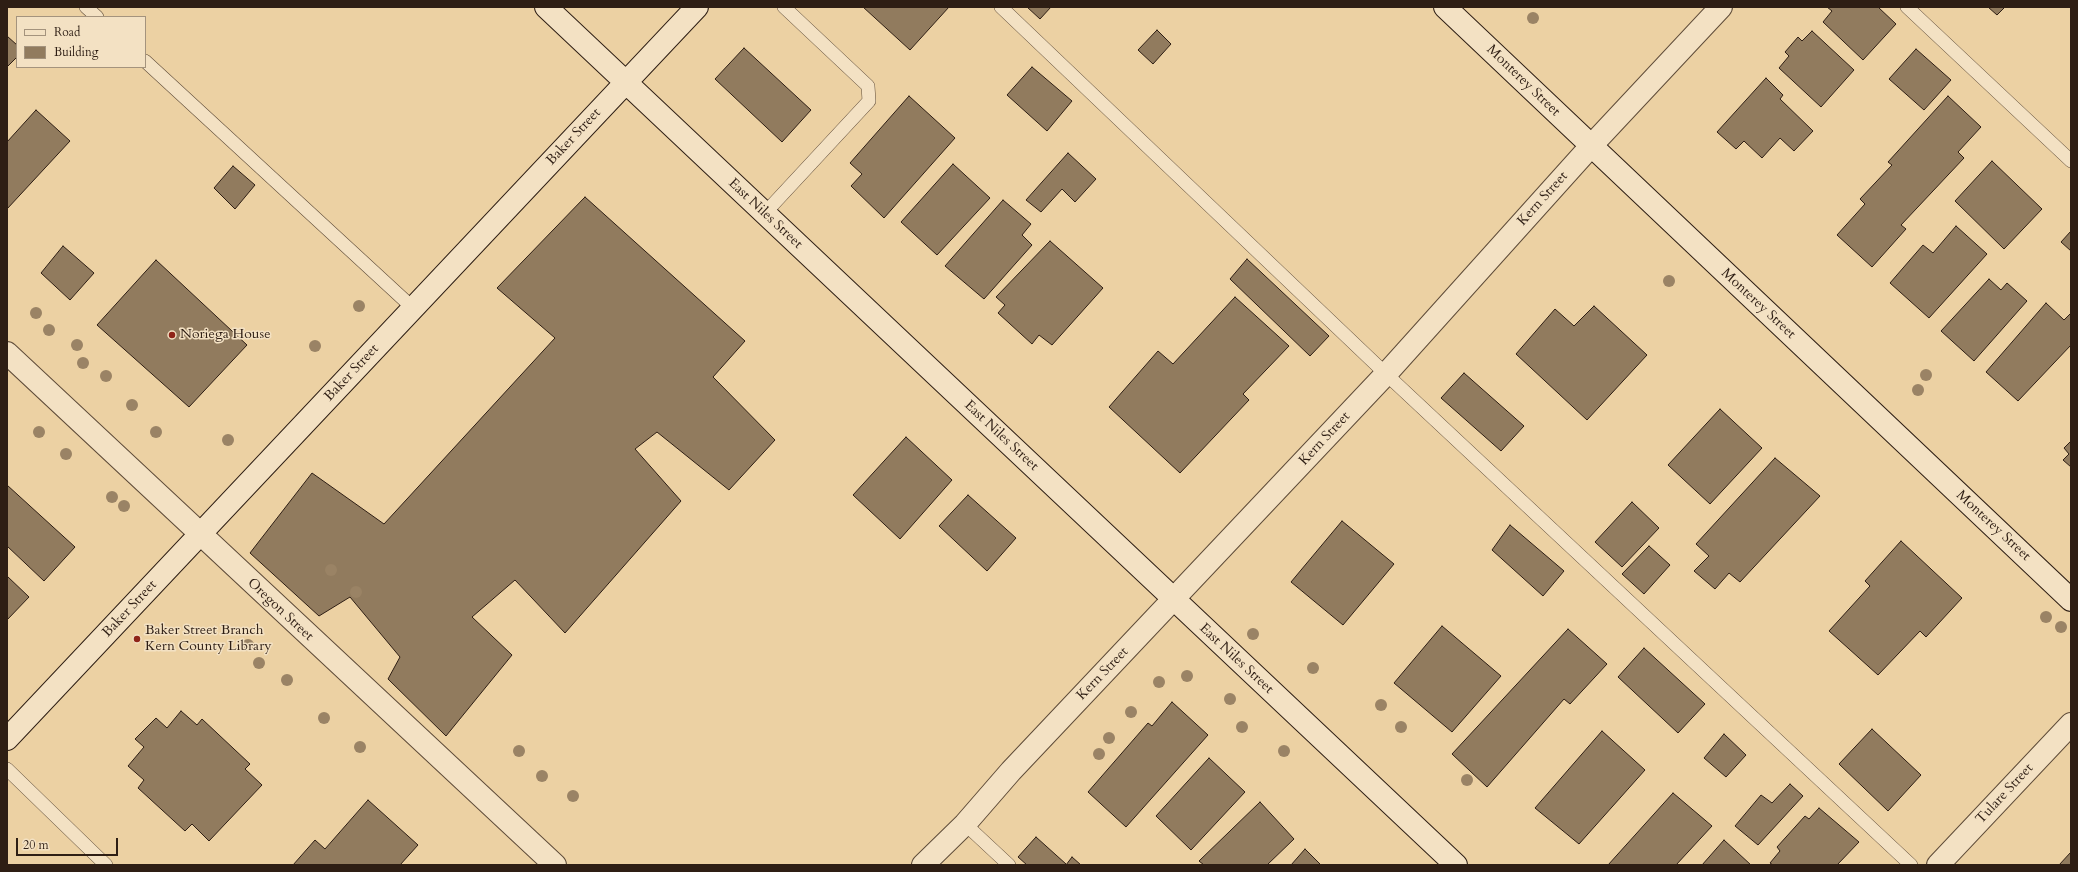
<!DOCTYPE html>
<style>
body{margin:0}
#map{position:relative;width:2078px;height:872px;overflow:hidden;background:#ecd1a3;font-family:Cardo,serif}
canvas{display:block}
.frame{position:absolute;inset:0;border:8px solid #2e1e14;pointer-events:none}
.legend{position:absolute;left:16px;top:16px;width:130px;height:52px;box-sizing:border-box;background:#f3e1c3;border:1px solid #a4937d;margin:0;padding:5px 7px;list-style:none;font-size:12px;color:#2e1e14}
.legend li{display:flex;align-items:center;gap:8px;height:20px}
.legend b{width:20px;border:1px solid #a4937d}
.scale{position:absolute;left:16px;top:838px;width:102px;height:18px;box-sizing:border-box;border:2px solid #2e1e14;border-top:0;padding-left:5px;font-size:12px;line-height:14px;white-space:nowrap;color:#2e1e14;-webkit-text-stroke:3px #f3e1c3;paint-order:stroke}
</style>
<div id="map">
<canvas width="2078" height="872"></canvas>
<div class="frame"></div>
<ul class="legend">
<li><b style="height:5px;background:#f3e1c3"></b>Road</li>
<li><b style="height:11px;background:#917b5e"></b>Building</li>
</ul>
<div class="scale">20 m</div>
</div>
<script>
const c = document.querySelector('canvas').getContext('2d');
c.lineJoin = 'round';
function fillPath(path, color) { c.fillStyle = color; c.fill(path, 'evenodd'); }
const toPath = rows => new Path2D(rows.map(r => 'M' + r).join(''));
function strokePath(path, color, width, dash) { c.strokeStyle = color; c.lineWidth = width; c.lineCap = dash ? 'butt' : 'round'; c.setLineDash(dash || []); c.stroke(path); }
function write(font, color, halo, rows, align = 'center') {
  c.font = font + ' Cardo,serif'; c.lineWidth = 3; c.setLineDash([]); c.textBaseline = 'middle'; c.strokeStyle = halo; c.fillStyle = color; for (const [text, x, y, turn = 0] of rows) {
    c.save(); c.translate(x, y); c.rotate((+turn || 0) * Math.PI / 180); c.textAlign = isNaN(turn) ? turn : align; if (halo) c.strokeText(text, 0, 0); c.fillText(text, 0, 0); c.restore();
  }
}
const building = toPath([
 [863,7,949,7,910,50,863,7],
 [1027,7,1051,7,1040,19,1027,7],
 [1827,7,1878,7,1896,24,1863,60,1823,22,1832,11,1827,7],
 [1988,7,2005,7,1997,15,1988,7],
 [1157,30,1171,44,1153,64,1138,50,1157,30],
 [1812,31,1854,70,1821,107,1779,68,1789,56,1785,52,1798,37,1802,41,1812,31],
 [7,36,17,45,17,57,7,67,7,36],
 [744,48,811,110,782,142,715,79,744,48],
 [1916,49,1951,80,1924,110,1889,79,1916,49],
 [1032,67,1072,101,1047,131,1007,95,1032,67],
 [1766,78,1783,95,1780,99,1813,131,1794,151,1780,138,1762,158,1744,141,1736,149,1717,132,1766,78],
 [909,96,955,138,884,218,851,186,862,174,850,163,909,96],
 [1948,96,1981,127,1958,152,1964,158,1901,225,1906,229,1872,267,1837,235,1865,204,1860,199,1892,165,1888,162,1948,96],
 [36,110,70,141,7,209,7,142,36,110],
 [1068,153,1096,179,1075,202,1062,189,1041,212,1026,200,1068,153],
 [1992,161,2042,209,2004,249,1955,201,1992,161],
 [953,164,990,198,937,255,901,222,953,164],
 [233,166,255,185,235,209,214,188,233,166],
 [585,197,745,341,713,377,775,440,729,490,657,432,635,449,681,501,565,633,515,580,472,617,512,655,446,736,388,679,400,657,350,597,319,616,250,553,312,473,384,524,555,338,497,288,585,197],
 [1003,200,1031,224,1022,235,1032,245,984,299,945,266,1003,200],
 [1956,226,1987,254,1929,318,1890,283,1923,245,1933,253,1956,226],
 [2071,231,2071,251,2061,242,2071,231],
 [1050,241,1103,288,1052,345,1039,335,1032,344,998,313,1005,305,996,297,1050,241],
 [63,246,94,273,70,300,41,273,63,246],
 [1247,259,1329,336,1310,356,1230,279,1247,259],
 [156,260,247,345,189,407,97,325,156,260],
 [1989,279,2001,290,2007,283,2027,301,1974,361,1941,331,1989,279],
 [1235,297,1289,346,1243,394,1249,400,1180,473,1109,407,1158,351,1173,364,1235,297],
 [2046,303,2064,320,2071,313,2071,345,2018,401,1986,372,2046,303],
 [1594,306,1647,355,1587,420,1516,354,1555,309,1574,326,1594,306],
 [1464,373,1524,426,1501,451,1441,398,1464,373],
 [1720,409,1762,448,1710,504,1668,465,1720,409],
 [906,437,952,480,900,539,853,495,906,437],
 [2071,441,2071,467,2063,460,2069,454,2064,448,2071,441],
 [1775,458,1820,496,1740,582,1729,573,1715,589,1694,571,1709,556,1696,544,1775,458],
 [7,485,75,547,44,581,7,546,7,485],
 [968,495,1016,538,987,571,939,526,968,495],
 [1632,502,1659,528,1622,567,1595,542,1632,502],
 [1342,521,1394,564,1343,625,1291,582,1342,521],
 [1510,525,1564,571,1543,596,1492,550,1510,525],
 [1901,541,1962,598,1926,637,1920,631,1878,675,1829,631,1870,586,1865,581,1901,541],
 [1649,546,1670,565,1644,594,1622,574,1649,546],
 [7,576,29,597,7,620,7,576],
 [1442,626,1501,676,1452,732,1394,683,1442,626],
 [1568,629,1607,664,1570,704,1564,699,1487,787,1452,754,1568,629],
 [1644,648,1705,704,1678,733,1618,677,1644,648],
 [1172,702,1208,735,1126,827,1088,792,1148,723,1152,726,1172,702],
 [181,711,197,725,202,719,250,764,245,769,262,785,209,841,192,824,185,831,138,788,144,780,128,766,144,747,135,739,156,718,167,728,181,711],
 [1872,729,1921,775,1888,811,1839,764,1872,729],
 [1602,731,1645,770,1579,844,1535,808,1602,731],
 [1724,734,1746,755,1726,777,1704,758,1724,734],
 [1209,758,1245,792,1191,850,1156,816,1209,758],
 [1790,784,1803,796,1758,845,1735,826,1761,795,1772,803,1790,784],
 [1673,793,1712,826,1676,865,1608,865,1673,793],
 [368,800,418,845,400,865,293,865,315,840,325,849,368,800],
 [1260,802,1294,839,1267,865,1204,865,1199,861,1260,802],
 [1819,808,1859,842,1837,865,1773,865,1770,863,1780,851,1777,847,1805,816,1809,819,1819,808],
 [1036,837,1066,864,1065,865,1027,865,1018,857,1036,837],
 [1724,840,1751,865,1702,865,1724,840],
 [1305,849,1321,865,1291,865,1305,849],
 [2071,852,2071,865,2059,865,2071,852],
 [1072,857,1081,865,1066,865,1072,857]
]);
const lane = toPath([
 [86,7,97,17],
 [1001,7,1386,374,1911,865],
 [1907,7,2071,161],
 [145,61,413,308],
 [765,213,869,101,868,86,784,7],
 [7,769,106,865],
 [965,824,1009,865]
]);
const street = toPath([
 [7,353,555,865],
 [923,865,965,824,1011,771,1386,374,1591,146,1721,7],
 [1938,865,2071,724]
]);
const secondary = toPath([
 [546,7,1456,865],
 [1445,7,2071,600],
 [7,739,697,7]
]);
const trees = [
 [1533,18],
 [1669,281],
 [359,306],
 [36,313],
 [49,330],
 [77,345],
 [315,346],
 [83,363],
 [1926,375],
 [106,376],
 [1918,390],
 [132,405],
 [39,432],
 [156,432],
 [228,440],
 [66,454],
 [112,497],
 [124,506],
 [331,570],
 [356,592],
 [2046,617],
 [2061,627],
 [1253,634],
 [248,645],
 [259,663],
 [1313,668],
 [1187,676],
 [287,680],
 [1159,682],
 [1230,699],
 [1381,705],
 [1131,712],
 [324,718],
 [1242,727],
 [1401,727],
 [1109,738],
 [360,747],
 [519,751],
 [1284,751],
 [1099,754],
 [542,776],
 [1467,780],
 [573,796]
];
const markers = [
 [172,335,4,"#8f2418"],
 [137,639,4,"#8f2418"]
];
const streetNames = [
 ["Monterey Street",1523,81,44],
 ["Baker Street",574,137,-47],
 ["Kern Street",1543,199,-48],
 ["East Niles Street",765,214,43],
 ["Monterey Street",1758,304,43],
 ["Baker Street",352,373,-47],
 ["East Niles Street",1001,436,43],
 ["Kern Street",1325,439,-47],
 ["Monterey Street",1993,526,43],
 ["Baker Street",130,609,-47],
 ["Oregon Street",280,610,43],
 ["East Niles Street",1236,659,43],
 ["Kern Street",1103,674,-46],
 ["Tulare Street",2005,794,-47]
];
const poiNames = [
 ["Noriega House",180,335],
 ["Baker Street Branch",145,631],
 ["Kern County Library",145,647]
];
fillPath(building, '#917b5e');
strokePath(building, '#2e1e14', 1);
strokePath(lane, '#5e4b38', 14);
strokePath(street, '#5e4b38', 24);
strokePath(secondary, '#2e1e14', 24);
strokePath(lane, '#f3e1c3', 13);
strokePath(street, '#f3e1c3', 22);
strokePath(secondary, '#f3e1c3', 22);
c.fillStyle = '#9a8365';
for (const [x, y] of trees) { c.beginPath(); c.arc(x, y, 6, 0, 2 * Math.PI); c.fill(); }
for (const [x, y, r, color] of markers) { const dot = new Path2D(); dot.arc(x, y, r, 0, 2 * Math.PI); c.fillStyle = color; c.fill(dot); strokePath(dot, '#f3e1c3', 1.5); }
write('14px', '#2e1e14', '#f3e1c3', streetNames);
write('14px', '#2e1e14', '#f3e1c3', poiNames, 'left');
</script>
